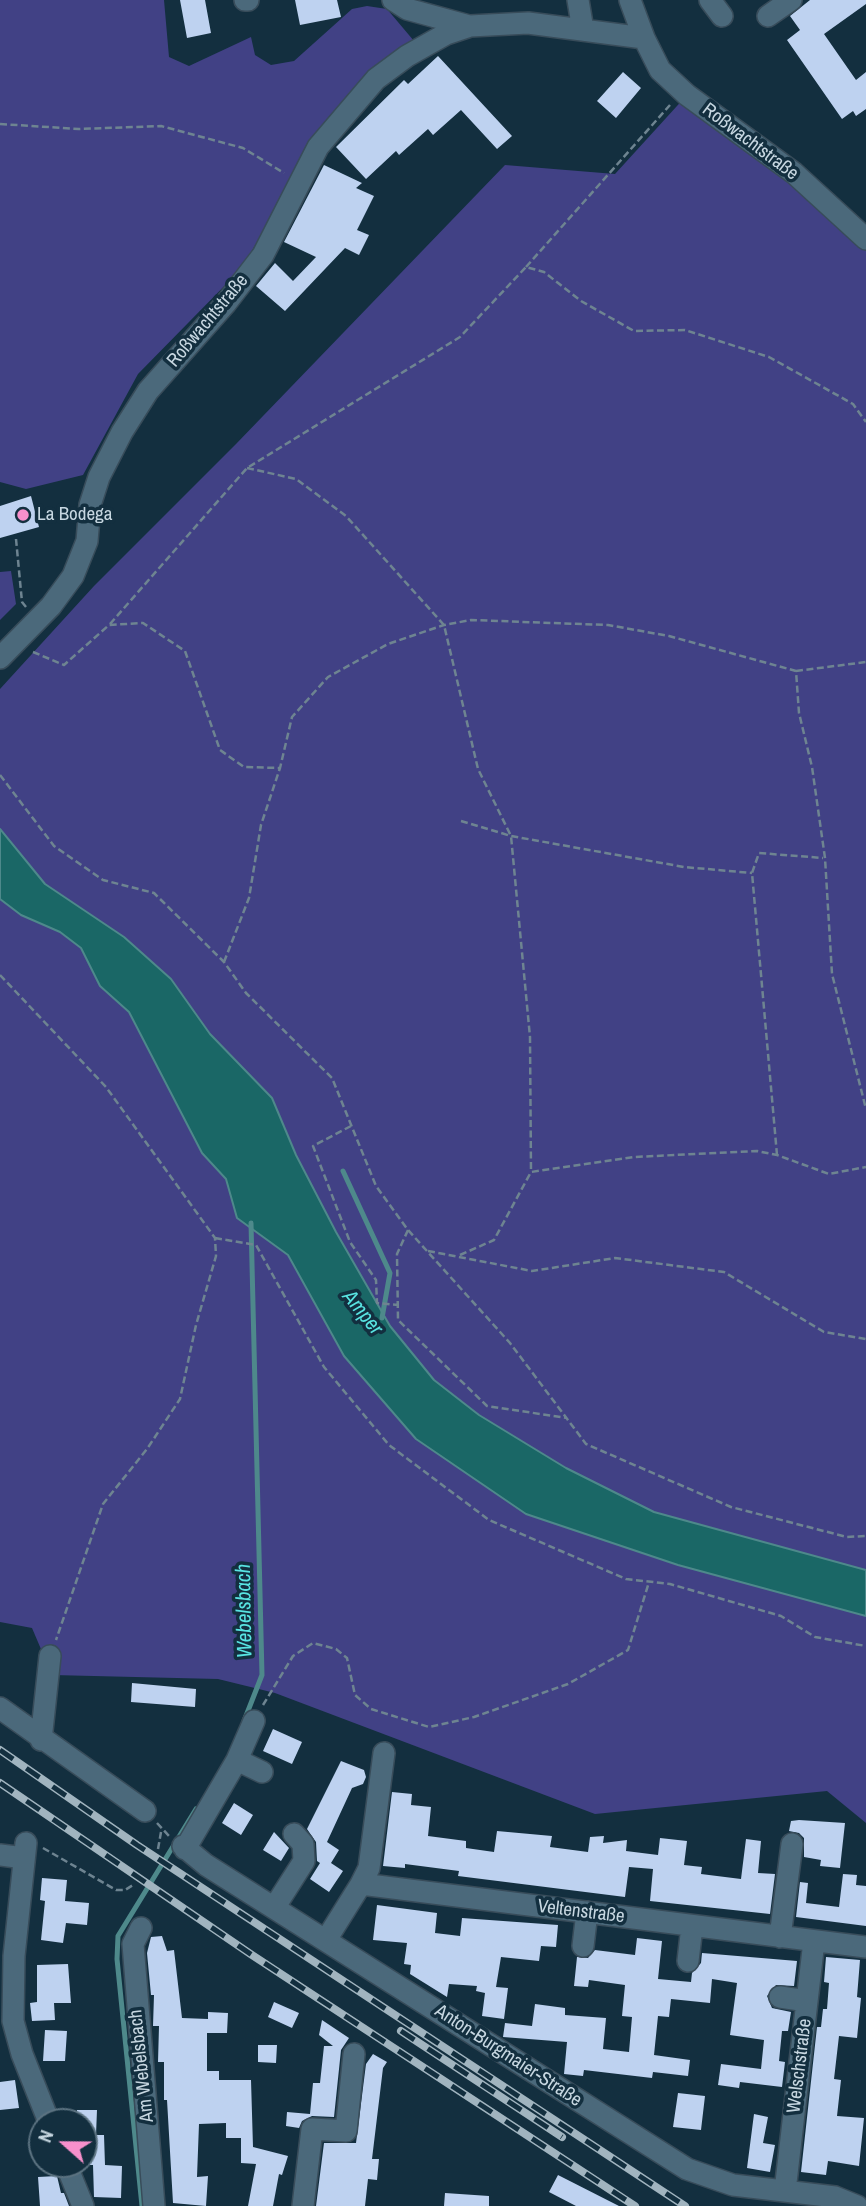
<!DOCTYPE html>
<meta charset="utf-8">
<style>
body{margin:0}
#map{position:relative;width:866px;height:2206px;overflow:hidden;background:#132f3f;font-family:"Archivo Narrow",sans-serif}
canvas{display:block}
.north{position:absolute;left:28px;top:2108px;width:70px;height:70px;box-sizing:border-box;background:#132f3f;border:2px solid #5b7280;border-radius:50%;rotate:291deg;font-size:19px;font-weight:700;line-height:28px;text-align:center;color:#c7d7e1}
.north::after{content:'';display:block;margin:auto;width:24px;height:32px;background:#f890cc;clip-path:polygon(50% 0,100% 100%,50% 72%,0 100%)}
</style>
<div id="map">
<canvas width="866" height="2206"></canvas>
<div class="north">N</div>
</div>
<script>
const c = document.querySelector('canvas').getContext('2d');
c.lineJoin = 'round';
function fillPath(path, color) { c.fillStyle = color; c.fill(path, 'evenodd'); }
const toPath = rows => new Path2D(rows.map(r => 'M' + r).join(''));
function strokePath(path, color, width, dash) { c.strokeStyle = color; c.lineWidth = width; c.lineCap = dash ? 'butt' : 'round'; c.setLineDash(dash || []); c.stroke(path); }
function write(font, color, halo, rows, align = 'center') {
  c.font = font + ' "Archivo Narrow",sans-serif'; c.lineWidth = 7; c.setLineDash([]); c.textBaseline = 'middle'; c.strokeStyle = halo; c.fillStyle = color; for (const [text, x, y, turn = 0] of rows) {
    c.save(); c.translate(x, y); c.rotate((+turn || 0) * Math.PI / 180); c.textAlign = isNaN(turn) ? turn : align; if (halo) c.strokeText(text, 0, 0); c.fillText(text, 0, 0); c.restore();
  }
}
const green = toPath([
 [0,0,164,0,169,57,189,66,251,37,255,55,271,65,294,61,352,9,367,6,387,9,414,41,368,76,309,140,272,217,241,269,138,374,83,475,26,489,0,482],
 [687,95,866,239,866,1570,654,1512,566,1468,479,1415,434,1380,390,1326,336,1232,296,1155,272,1098,210,1034,171,979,124,937,45,884,0,829,0,689,94,586,236,444,505,165,615,174],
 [11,571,16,604,0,620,0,572],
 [0,899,21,915,60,932,81,948,100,986,129,1012,202,1153,226,1179,237,1218,288,1255,344,1356,416,1439,866,1616,866,1823,827,1791,595,1814,275,1693,218,1679,52,1675,32,1628,0,1622]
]);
const water = toPath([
 [0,829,45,884,124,937,171,979,210,1034,272,1098,296,1155,336,1232,390,1326,434,1380,479,1415,566,1468,654,1512,866,1570,866,1616,678,1565,526,1514,416,1439,344,1356,288,1255,237,1218,226,1179,202,1153,129,1012,100,986,81,948,60,932,21,915,0,899,0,829]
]);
const stream = toPath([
 [343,1171,390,1273,382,1318],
 [244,1721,262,1675,251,1223],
 [142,2206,117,1959,118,1936,196,1809]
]);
const building = toPath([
 [180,0,205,0,211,33,187,38],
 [295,0,337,0,341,17,300,25],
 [810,0,866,0,866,4,824,34,856,80,866,72,866,109,856,116,853,111,842,119,787,40,800,30,790,16],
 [438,56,512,136,497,149,461,110,433,135,428,129,399,155,396,151,366,179,336,147,404,80,408,84],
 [623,72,641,88,616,118,597,101],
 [324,165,362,183,356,188,374,196,357,230,369,235,359,255,345,248,285,311,256,286,275,263,293,281,316,257,284,242],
 [31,496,39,527,0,538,0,506],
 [132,1683,196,1689,195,1707,131,1702],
 [273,1729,302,1742,292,1764,263,1751],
 [341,1761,364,1770,366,1777,363,1784,352,1788,327,1842,339,1850,331,1863,343,1871,329,1892,310,1879,320,1863,317,1861,316,1842,307,1829],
 [392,1792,412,1794,411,1805,431,1807,428,1836,466,1841,466,1848,494,1852,497,1831,552,1836,550,1847,588,1852,590,1837,604,1836,603,1843,627,1840,626,1851,658,1855,660,1838,687,1841,684,1865,702,1867,701,1874,741,1879,746,1839,761,1841,758,1873,775,1874,770,1914,650,1901,653,1869,629,1867,625,1897,458,1876,459,1871,405,1864,405,1868,383,1866],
 [234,1803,253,1815,241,1835,222,1823],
 [799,1820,845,1823,840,1868,820,1866,821,1860,804,1857,804,1838,799,1833,789,1831,791,1821],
 [274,1832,289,1848,281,1861,263,1850],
 [843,1874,857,1875,856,1885,866,1886,866,1926,796,1917,800,1882,808,1883,806,1903,839,1907],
 [42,1878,67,1880,65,1901,89,1903,87,1925,66,1923,63,1943,41,1940,45,1901,40,1900],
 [377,1905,437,1913,435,1933,460,1936,462,1918,558,1925,556,1947,541,1946,539,1961,501,1957,496,1987,508,1988,504,2019,482,2016,485,1993,476,1991,477,1986,449,1984,447,1997,410,1974,411,1965,404,1964,407,1943,373,1940],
 [162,1936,167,1951,174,1950,182,2018,208,2019,208,2012,228,2013,227,2033,207,2033,207,2071,219,2071,219,2080,251,2080,253,2147,288,2156,282,2175,279,2174,273,2206,248,2206,256,2164,241,2163,241,2138,226,2138,226,2123,199,2124,197,2177,208,2176,206,2206,173,2203,167,2100,164,2100,164,2062,158,2062,159,2026,153,2026,154,1995,151,1995,147,1953,151,1937],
 [637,1938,662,1941,658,1979,691,1982,692,1973,701,1963,702,1953,797,1961,794,1986,776,1985,767,1996,772,2008,791,2012,788,2031,782,2031,779,2061,785,2062,782,2087,740,2082,739,2088,718,2085,721,2064,761,2069,764,2040,730,2035,737,1983,712,1979,710,2003,671,1999,669,2017,658,2016,654,2055,690,2060,688,2076,653,2072,652,2078,584,2070,583,2076,564,2074,567,2042,503,2037,505,2023,532,2026,535,2004,565,2008,565,2015,606,2018,603,2049,629,2052,632,2017,622,2016,625,1985,589,1980,588,1987,574,1986,577,1957,588,1958,595,1950,635,1955],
 [826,1957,860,1960,857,1997,861,1998,857,2038,839,2036,834,2079,841,2080,837,2116,864,2118,859,2166,828,2161,826,2175,801,2172,817,2027,821,2027,823,2009,827,2009,829,1983,824,1982],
 [68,1964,71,2003,54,2003,55,2020,32,2021,30,2003,37,2002,37,1965],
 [274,2002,299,2013,292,2028,268,2017],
 [322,2020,349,2038,341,2050,334,2117,312,2116,302,2121,299,2128,286,2126,287,2112,310,2114,313,2083,320,2083,324,2046,333,2046,319,2035],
 [45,2030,67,2031,65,2061,43,2061],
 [258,2045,277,2045,276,2063,258,2062],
 [373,2054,387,2062,383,2068,372,2159,379,2159,377,2180,368,2179,365,2206,316,2206,324,2143,356,2143,366,2064],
 [15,2080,19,2108,0,2110,0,2082],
 [678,2093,705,2096,701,2130,673,2127],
 [77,2110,97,2110,96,2135,104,2135,105,2165,122,2166,121,2198,94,2197,93,2165,88,2165,89,2141,93,2139,84,2138,84,2122,76,2122],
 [754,2114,768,2117,763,2143,775,2145,770,2172,747,2168],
 [558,2175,619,2206,576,2206,549,2192],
 [57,2176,61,2193,64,2193,69,2206,40,2206,38,2177],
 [445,2193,489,2196,489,2206,444,2206]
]);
const path = toPath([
 [0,124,79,129,161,126,243,148,284,173],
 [526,267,670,105],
 [247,468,296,479,346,516,444,625,478,769,511,836,530,1037,531,1172],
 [16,539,22,602,26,607],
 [110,624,247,468,460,337,526,267,544,272,581,301,634,331,685,330,769,357,853,404,866,422],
 [33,652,64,665,109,625,143,623,185,651,220,750,244,767,280,768,292,717,328,677,388,644,444,625,471,620,608,625,669,636,796,671,799,713,812,767,825,858,832,974,866,1109],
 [796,671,866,662],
 [0,775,54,846,103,880,154,893,224,962,246,993,332,1078,376,1186,408,1230,510,1343,586,1444,731,1507,847,1537,866,1536],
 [461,821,511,836,684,867,752,873],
 [224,962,249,898,261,825,280,768],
 [0,975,106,1087,215,1238,216,1256,196,1325,180,1399,147,1449,103,1504,56,1640],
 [351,1126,313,1146,350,1242,376,1280,377,1303,398,1305],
 [777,1155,752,873,759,853,823,858],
 [408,1230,397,1254,398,1320,487,1406,567,1418],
 [215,1238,256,1245,324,1367,389,1445,489,1520,626,1579,670,1584,781,1616,815,1637,866,1646],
 [428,1251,532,1271,615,1258,724,1272,824,1332,866,1339],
 [460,1255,494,1240,531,1172,634,1157,757,1151,777,1155,829,1174,866,1167],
 [263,1705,293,1656,313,1643,336,1649,347,1658,355,1695,371,1709,429,1727,474,1717,568,1684,628,1650,649,1582],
 [157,1823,169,1836],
 [43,1848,116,1890,125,1890,133,1885],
 [158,1849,161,1832]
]);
const minor = toPath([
 [245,0,248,0],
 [393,0,407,9,469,26],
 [578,0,583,30],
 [630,0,644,38],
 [710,0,722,16],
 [768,16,791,0],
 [0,658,51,606,73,576,87,541,90,505,99,477,122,432,148,391,226,303,263,255,318,147,376,79,407,56,446,34,470,26,528,23,644,38,660,70,687,95,794,173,866,239],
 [0,1708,145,1811],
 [41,1740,50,1656],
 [237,1760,262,1772],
 [26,1843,14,1956,13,2021,22,2054,49,2122],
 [183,1846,206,1865,687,2169,733,2185,835,2197,857,2206],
 [185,1849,237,1760,254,1721],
 [0,1855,24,1858],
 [361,1884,369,1868,384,1753],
 [274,1908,304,1861,303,1844,294,1834],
 [141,1928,133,1944,154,2206],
 [780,1937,792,1844],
 [326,1940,361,1884,866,1947],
 [583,1946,587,1912],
 [688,1961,692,1926],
 [780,1997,807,2001],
 [66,2164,83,2206],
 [785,2191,814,1941],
 [303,2206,312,2129,346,2131,354,2054]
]);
const rail = toPath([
 [0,1750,137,1845,685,2206],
 [0,1783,252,1955,635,2206],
 [401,2031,562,2137]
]);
const markers = [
 [23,515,7,"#f890cc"]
];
const streetNames = [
 ["Roßwachtstraße",750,142,37],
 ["Roßwachtstraße",208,321,-50],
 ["Veltenstraße",581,1912,7],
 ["Anton-Burgmaier-Straße",508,2056,33],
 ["Am Webelsbach",142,2066,-96],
 ["Welschstraße",800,2066,-83]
];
const poiNames = [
 ["La Bodega",37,515]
];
const waterNames = [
 ["Amper",362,1313,51],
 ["Webelsbach",245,1611,-91]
];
fillPath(green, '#414185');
fillPath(water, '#1a6766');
strokePath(water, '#4e898b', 2);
strokePath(stream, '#4e898b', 5);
fillPath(building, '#bed2f0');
strokePath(minor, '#384c5a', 24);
strokePath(path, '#6e8491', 2.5, [7, 3.5]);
strokePath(minor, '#4b697b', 21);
strokePath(rail, '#a1b4bf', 8);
strokePath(rail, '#132f3f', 5, [16]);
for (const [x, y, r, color] of markers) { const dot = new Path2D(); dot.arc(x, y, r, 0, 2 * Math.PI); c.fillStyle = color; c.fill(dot); strokePath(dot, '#132f3f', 2.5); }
write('19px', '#c7d7e1', '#132f3f', streetNames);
write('19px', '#c7d7e1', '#132f3f', poiNames, 'left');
write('italic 21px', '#58e4e2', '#132f3f', waterNames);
</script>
